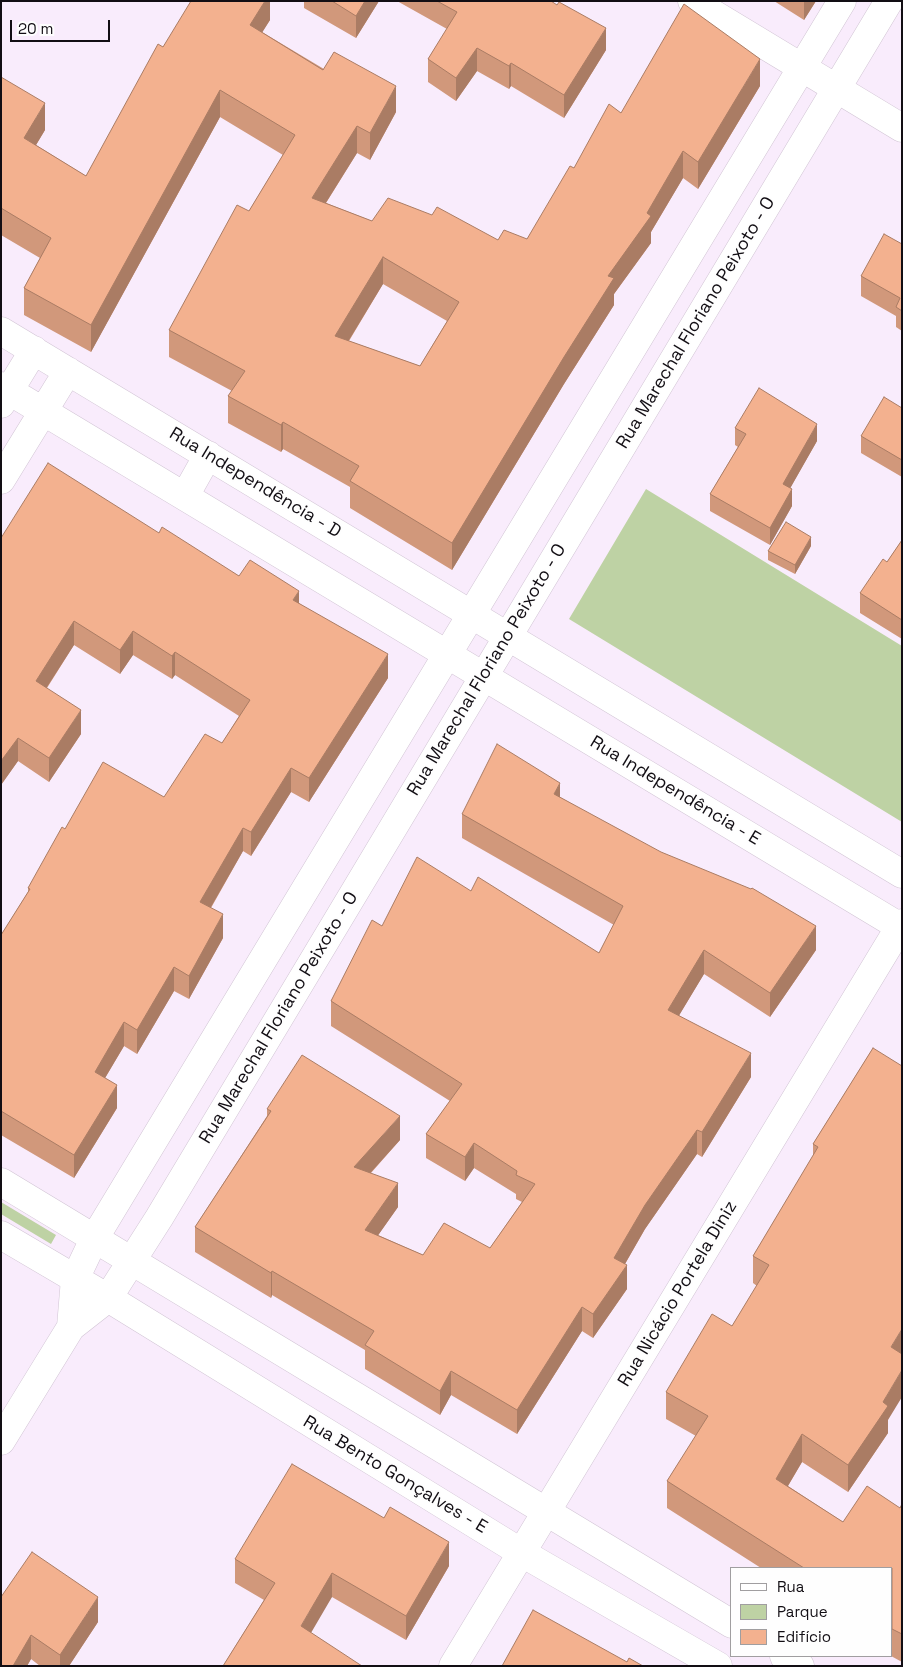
<!DOCTYPE html>
<meta charset="utf-8">
<style>
body{margin:0}
#map{position:relative;width:903px;height:1667px;overflow:hidden;background:#f9ecfc;font-family:"Space Grotesk",sans-serif}
canvas{display:block}
.frame{position:absolute;inset:0;border:2px solid #120e14;pointer-events:none}
.legend{position:absolute;left:730px;top:1567px;width:162px;height:90px;box-sizing:border-box;background:#fefefe;border:1px solid #a09ea0;margin:0;padding:6px 9px;list-style:none;font-size:15px;color:#120e14}
.legend li{display:flex;align-items:center;gap:10px;height:25px}
.legend b{width:25px;border:1px solid #a09ea0}
.scale{position:absolute;left:10px;top:20px;width:100px;height:22px;box-sizing:border-box;border:2px solid #120e14;border-top:0;padding-left:6px;font-size:15px;line-height:18px;white-space:nowrap;color:#120e14;-webkit-text-stroke:4px #fefefe;paint-order:stroke}
</style>
<div id="map">
<canvas width="903" height="1667"></canvas>
<div class="frame"></div>
<ul class="legend">
<li><b style="height:6px;background:#fff"></b>Rua</li>
<li><b style="height:14px;background:#bed2a4"></b>Parque</li>
<li><b style="height:14px;background:#f3b18f"></b>Edifício</li>
</ul>
<div class="scale">20 m</div>
</div>
<script>
const c = document.querySelector('canvas').getContext('2d');
c.lineJoin = 'round';
function fillPath(path, color) { c.fillStyle = color; c.fill(path, 'evenodd'); }
const toPath = rows => new Path2D(rows.map(r => 'M' + r).join(''));
function strokePath(path, color, width, dash) { c.strokeStyle = color; c.lineWidth = width; c.lineCap = dash ? 'butt' : 'round'; c.setLineDash(dash || []); c.stroke(path); }
function write(font, color, halo, rows, align = 'center') {
  c.font = font + ' "Space Grotesk",sans-serif'; c.lineWidth = 4; c.setLineDash([]); c.textBaseline = 'middle'; c.strokeStyle = halo; c.fillStyle = color; for (const [text, x, y, turn = 0] of rows) {
    c.save(); c.translate(x, y); c.rotate((+turn || 0) * Math.PI / 180); c.textAlign = isNaN(turn) ? turn : align; if (halo) c.strokeText(text, 0, 0); c.fillText(text, 0, 0); c.restore();
  }
}
const green = toPath([
 [646,489,902,646,902,822,569,619],
 [1,1202,56,1235,51,1244,1,1214]
]);
const minor = toPath([
 [1,331,902,874],
 [1,386,902,928],
 [1,404,34,350],
 [1,480,68,371],
 [185,496,208,455],
 [71,1327,75,1279],
 [1,1441,71,1327,108,1298],
 [453,1666,902,923]
]);
const tertiary = toPath([
 [692,1,902,128],
 [1,1182,732,1624],
 [1,1235,108,1298,522,1553,718,1666],
 [75,1279,94,1239,842,1],
 [108,1298,159,1218,889,1],
 [784,1656,800,1666]
]);
const wall = toPath([
 [270,1,270,20,262,32,396,112,370,160,357,153,326,203,372,221,498,240,527,239,574,168,621,113,760,86,698,189,683,178,651,232,651,243,614,294,614,305,564,384,452,570,350,508,350,487,283,449,281,452,228,423,228,396,232,391,169,357,169,330,249,211,283,155,220,117,91,352,24,315,24,288,40,258,1,235,1,77,45,130,36,145,86,176,163,47],
 [383,284,447,321,420,366,349,341],
 [304,1,379,1,356,38,304,8],
 [397,1,551,1,606,50,564,118,511,86,509,89,477,71,456,101,428,82,428,59,447,29],
 [774,1,816,1,804,20],
 [902,244,902,331,896,327,896,316,861,296,861,276],
 [902,408,902,477,861,453,861,436],
 [735,428,817,441,790,488,792,506,770,545,710,511,710,494,738,447,735,445],
 [159,533,239,576,299,603,388,678,309,802,291,792,251,856,243,851,211,908,223,938,189,999,174,991,137,1054,124,1046,105,1078,117,1108,74,1178,1,1135,1,935,28,892,28,888,65,829,164,797,222,743,239,716,175,675,172,679,133,655,120,674,74,645,47,688,81,734,49,782,18,761,1,785,1,538],
 [902,540,902,639,860,613,860,593,887,562],
 [811,546,795,574,768,560,768,551],
 [560,797,816,950,770,1017,704,974,679,1015,751,1077,702,1157,697,1154,645,1229,625,1264,627,1289,593,1338,582,1331,517,1434,451,1395,440,1415,365,1369,365,1350,272,1295,271,1298,195,1252,195,1227,267,1116,267,1109,400,1140,371,1173,398,1207,378,1235,423,1255,490,1248,522,1202,516,1199,516,1194,474,1168,465,1181,426,1158,426,1134,450,1101,331,1026,331,1001,382,926,471,891,599,953,614,925,462,838,462,814],
 [873,1048,888,1433,848,1492,802,1462,788,1486,843,1522,900,1508,902,1504,902,1662,891,1656,892,1568,761,1568,667,1508,667,1481,696,1436,666,1419,666,1392,732,1326,757,1286,753,1283,753,1256,813,1156,813,1144],
 [235,1559,449,1566,406,1640,332,1597,223,1666,264,1600,235,1583],
 [1,1597,98,1622,69,1666,40,1666,31,1659,27,1666,1,1666]
]);
const shadedWall = toPath([
 [265,1,270,1,270,20,250,52,250,25],
 [365,1,379,1,356,38,356,16],
 [804,1,816,1,804,20],
 [606,28,606,50,564,118,564,95],
 [477,48,477,71,456,101,456,78],
 [760,59,760,86,698,189,698,162],
 [511,63,511,86,509,89,509,66],
 [396,86,396,112,370,160,370,133],
 [220,90,220,117,91,352,91,325],
 [45,103,45,130,24,165,24,138],
 [357,126,357,153,312,225,312,198],
 [683,151,683,178,651,232,651,243,614,294,614,305,564,384,452,570,452,543,608,276,647,213],
 [383,257,383,284,335,363,335,336],
 [283,422,283,449,281,452,281,425],
 [817,424,817,441,783,501,783,484],
 [792,489,792,506,770,545,770,528],
 [811,537,811,546,795,574,795,565],
 [299,591,299,615,293,600],
 [74,621,74,645,36,704,36,681],
 [133,631,133,655,120,674,120,650],
 [175,652,175,675,172,679,172,656],
 [388,654,388,678,309,802,309,778],
 [81,710,81,734,49,782,49,758],
 [18,738,18,761,1,785,1,761],
 [291,768,291,792,251,856,251,832],
 [560,783,560,807,554,794],
 [243,828,243,851,200,926,200,902],
 [223,914,223,938,189,999,189,976],
 [816,926,816,950,770,1017,770,993],
 [704,950,704,974,668,1034,668,1010],
 [174,967,174,991,137,1054,137,1030],
 [124,1022,124,1046,95,1095,95,1072],
 [751,1053,751,1077,702,1157,702,1132],
 [117,1085,117,1108,74,1178,74,1155],
 [400,1116,400,1140,354,1191,354,1167],
 [697,1130,697,1154,645,1229,614,1283,614,1258,645,1205],
 [474,1143,474,1168,465,1181,465,1157],
 [398,1183,398,1207,365,1254,365,1230],
 [627,1265,627,1289,593,1338,593,1314],
 [272,1271,272,1295,271,1298,271,1273],
 [582,1307,582,1331,517,1434,517,1410],
 [902,1329,902,1356,891,1347],
 [902,1370,902,1397,888,1420,888,1433,848,1492,848,1465,883,1402],
 [451,1371,451,1395,440,1415,440,1391],
 [802,1434,802,1462,776,1506,776,1479],
 [449,1542,449,1566,406,1640,406,1616],
 [332,1573,332,1597,301,1650,301,1626],
 [98,1597,98,1622,69,1666,60,1666,60,1655],
 [31,1635,31,1659,27,1666,13,1666]
]);
const building = toPath([
 [191,1,265,1,250,25,323,70,334,52,396,86,370,133,357,126,312,198,372,221,388,198,432,215,437,207,498,240,504,230,527,239,570,166,574,168,609,104,621,113,684,4,760,59,698,162,683,151,647,213,651,216,608,276,614,278,564,357,452,543,350,481,359,466,283,422,281,425,228,396,245,371,169,330,237,205,249,211,295,135,220,90,91,325,24,288,51,238,1,208,1,77,45,103,24,138,86,176,158,44,163,47,191,1],
 [383,257,459,302,420,366,335,336,383,257],
 [332,1,365,1,356,16,332,1],
 [437,1,551,1,557,5,559,2,606,28,564,95,511,63,509,66,477,48,456,78,428,59,457,12,437,1],
 [884,234,902,244,902,311,896,307,900,298,861,276,884,234],
 [759,388,817,424,783,484,792,489,770,528,710,494,746,434,735,428,759,388],
 [884,397,902,408,902,460,861,436,884,397],
 [48,463,159,533,162,527,239,576,250,560,299,591,293,600,388,654,309,778,291,768,251,832,243,828,200,902,223,914,189,976,174,967,137,1030,124,1022,95,1072,117,1085,74,1155,1,1111,1,935,30,889,28,888,62,827,65,829,103,762,164,797,205,734,222,743,250,700,175,652,172,656,133,631,120,650,74,621,36,681,81,710,49,758,18,738,1,761,1,538,48,463],
 [786,522,811,537,795,565,768,551,786,522],
 [902,540,902,620,860,593,883,559,887,562,902,540],
 [497,744,560,783,554,794,661,852,751,889,752,888,816,926,770,993,704,950,668,1010,751,1053,702,1132,697,1130,645,1205,614,1258,627,1265,593,1314,582,1307,517,1410,451,1371,440,1391,365,1345,374,1331,272,1271,271,1273,195,1227,271,1111,267,1109,302,1055,400,1116,354,1167,398,1183,365,1230,423,1255,444,1223,490,1248,535,1184,516,1175,517,1171,474,1143,465,1157,426,1134,462,1084,331,1001,372,920,382,926,417,857,471,891,478,877,599,953,623,906,462,814,497,744],
 [873,1048,902,1066,902,1329,891,1347,902,1354,902,1370,883,1402,888,1406,848,1465,802,1434,776,1479,843,1522,867,1486,900,1508,902,1504,902,1634,892,1629,892,1568,804,1568,667,1481,708,1416,666,1392,712,1314,732,1326,769,1265,753,1256,818,1147,813,1144,873,1048],
 [292,1464,384,1518,390,1507,449,1542,406,1616,332,1573,301,1626,362,1666,223,1666,275,1583,235,1559,292,1464],
 [32,1552,98,1597,60,1655,31,1635,13,1666,1,1666,1,1597,32,1552],
 [533,1610,627,1662,629,1658,643,1666,502,1666,533,1610]
]);
const streetNames = [
 ["Rua Marechal Floriano Peixoto - O",696,323,-59],
 ["Rua Independência - D",255,483,31],
 ["Rua Marechal Floriano Peixoto - O",487,670,-59],
 ["Rua Independência - E",675,791,31],
 ["Rua Marechal Floriano Peixoto - O",279,1018,-59],
 ["Rua Nicácio Portela Diniz",678,1294,-59],
 ["Rua Bento Gonçalves - E",395,1475,31]
];
fillPath(green, '#bed2a4');
strokePath(minor, '#d1c4d4', 29);
strokePath(tertiary, '#d1c4d4', 29);
strokePath(minor, '#fff', 28);
strokePath(tertiary, '#fff', 28);
fillPath(wall, '#d1987b');
fillPath(shadedWall, '#aa7c64');
fillPath(building, '#f3b18f');
strokePath(building, '#aa7c64', 1);
write('18px', '#120e14', '#fefefe', streetNames);
</script>
